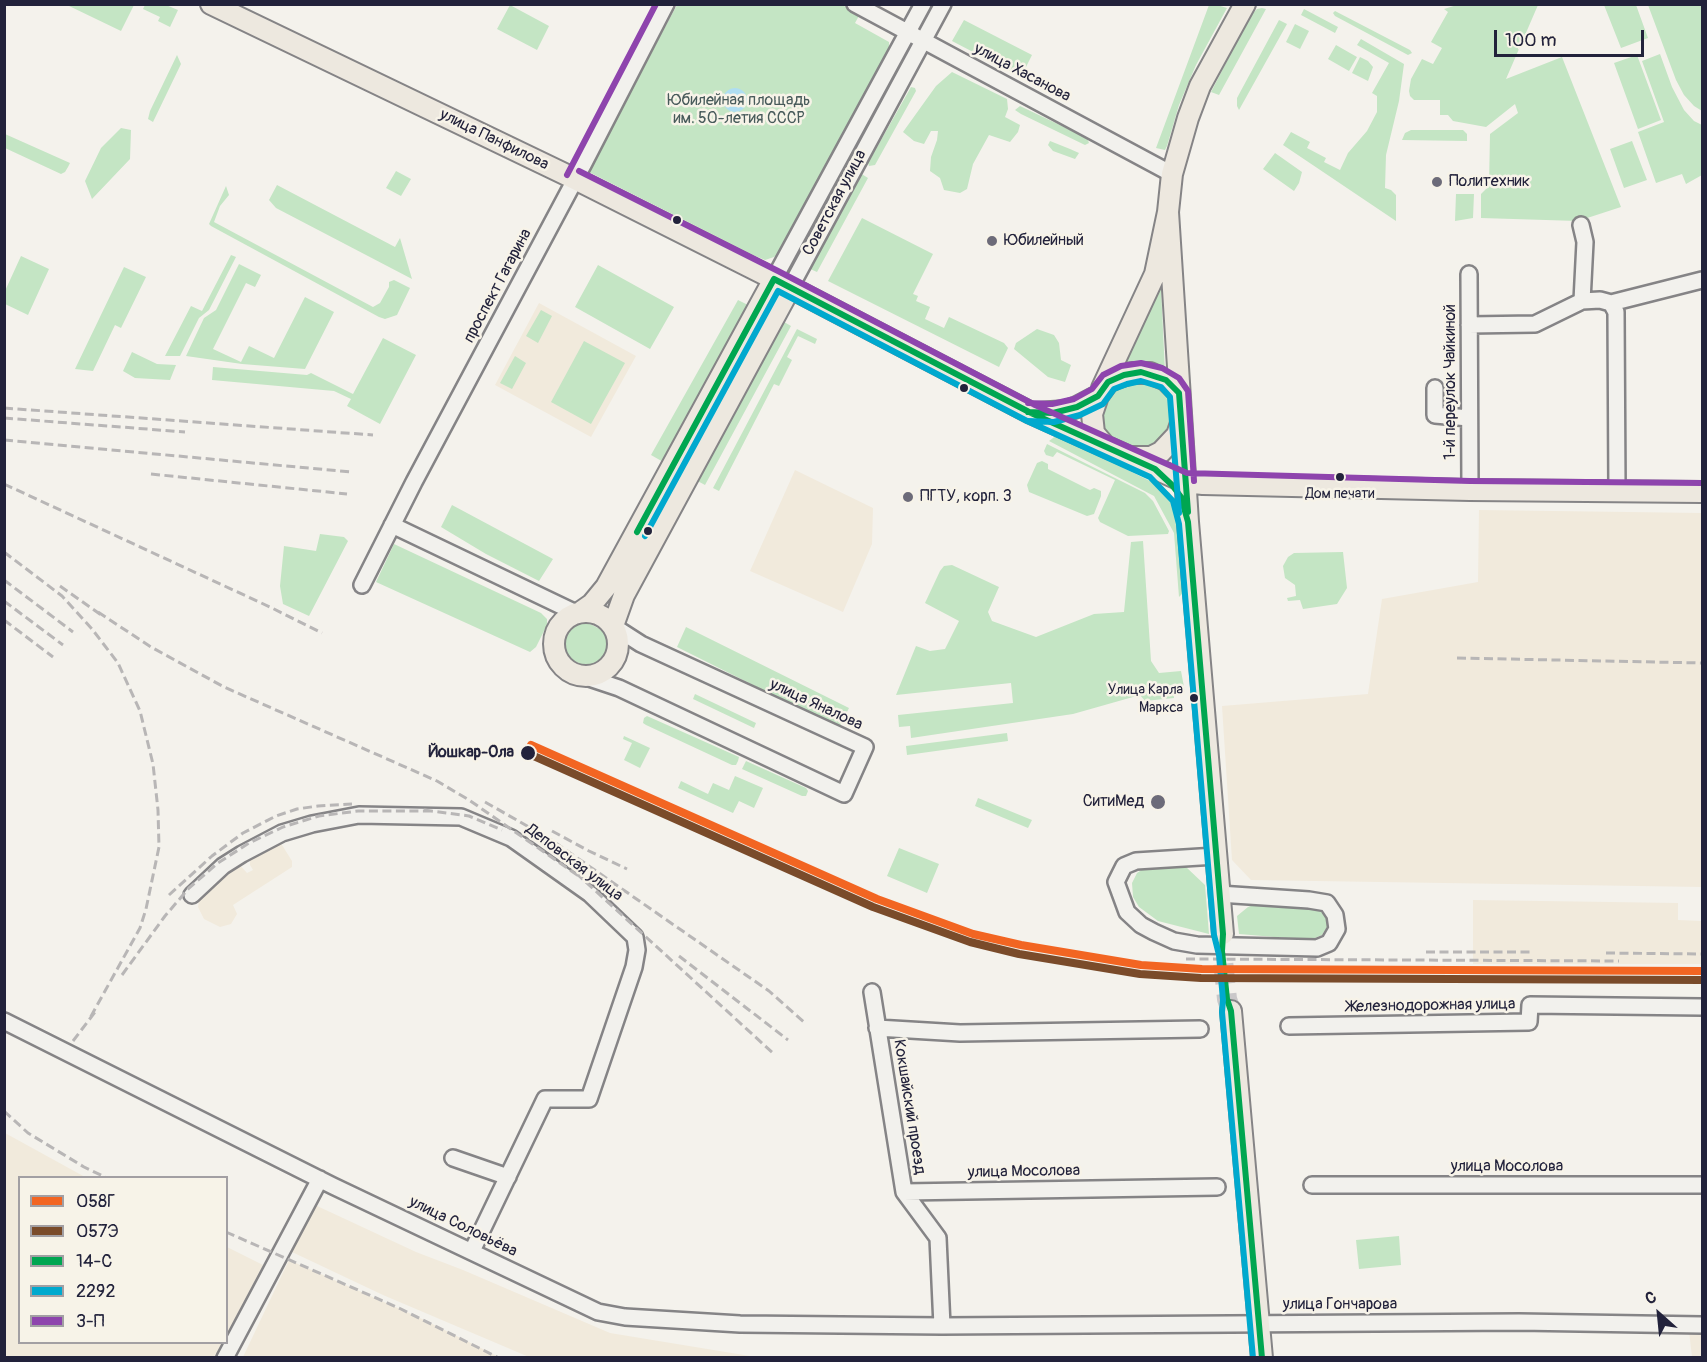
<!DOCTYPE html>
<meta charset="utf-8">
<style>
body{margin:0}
#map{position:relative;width:1707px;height:1362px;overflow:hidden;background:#f4f2ec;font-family:Pangolin,sans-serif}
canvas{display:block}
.frame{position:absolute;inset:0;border:6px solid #22223b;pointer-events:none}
.legend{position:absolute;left:18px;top:1176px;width:210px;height:168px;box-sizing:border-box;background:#f7f3e8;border:2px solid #a29fa3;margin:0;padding:8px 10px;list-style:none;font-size:18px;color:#22223b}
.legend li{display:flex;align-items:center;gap:12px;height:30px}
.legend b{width:30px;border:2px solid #a29fa3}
.north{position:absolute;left:1629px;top:1284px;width:60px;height:60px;-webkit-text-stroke:4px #f7f3e8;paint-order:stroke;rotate:333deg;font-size:16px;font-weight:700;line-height:24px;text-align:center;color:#22223b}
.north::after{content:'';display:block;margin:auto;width:21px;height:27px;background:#22223b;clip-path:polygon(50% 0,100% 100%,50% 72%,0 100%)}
.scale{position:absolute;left:1494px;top:30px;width:150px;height:27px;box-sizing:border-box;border:3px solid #22223b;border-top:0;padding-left:8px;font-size:18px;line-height:21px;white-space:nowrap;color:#22223b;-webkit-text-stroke:4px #f7f3e8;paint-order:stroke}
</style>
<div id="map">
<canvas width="1707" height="1362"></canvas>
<div class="frame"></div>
<ul class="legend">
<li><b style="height:8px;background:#f26522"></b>058Г</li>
<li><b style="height:8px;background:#7a4b2a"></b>057Э</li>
<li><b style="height:8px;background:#00a651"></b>14-С</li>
<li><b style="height:8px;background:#00a9ce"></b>2292</li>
<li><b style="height:8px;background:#8e44ad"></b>3-П</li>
</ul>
<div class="north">С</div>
<div class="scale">100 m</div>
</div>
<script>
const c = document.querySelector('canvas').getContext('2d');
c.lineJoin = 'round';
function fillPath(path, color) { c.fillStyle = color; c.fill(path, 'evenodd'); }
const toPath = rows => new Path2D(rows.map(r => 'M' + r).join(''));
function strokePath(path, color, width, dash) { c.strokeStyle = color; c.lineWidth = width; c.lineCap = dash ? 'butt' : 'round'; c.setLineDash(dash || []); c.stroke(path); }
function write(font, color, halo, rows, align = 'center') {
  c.font = font + ' Pangolin,sans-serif'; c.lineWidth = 5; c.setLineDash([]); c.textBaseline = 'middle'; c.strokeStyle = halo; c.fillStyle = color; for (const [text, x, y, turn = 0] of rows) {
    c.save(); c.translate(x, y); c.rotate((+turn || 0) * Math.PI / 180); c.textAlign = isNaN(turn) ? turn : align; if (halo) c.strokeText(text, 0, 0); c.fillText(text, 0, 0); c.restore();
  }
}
const built = toPath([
 [539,303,636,356,591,437,495,385],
 [795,470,873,508,872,544,843,612,750,571],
 [1479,510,1702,513,1702,887,1251,880,1232,860,1222,706,1368,694,1382,599,1478,582],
 [275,843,282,845,292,861,292,867,233,905,237,914,231,924,220,927,204,919,198,907,200,894,213,881,239,864,247,873,253,870,250,865,250,857],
 [1473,900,1678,903,1678,920,1702,921,1702,964,1473,964],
 [5,1133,85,1177,20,1178,20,1342,222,1343,214,1357,5,1357],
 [315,1205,416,1252,463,1270,610,1333,756,1357,529,1357,383,1295,292,1252],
 [227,1247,263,1265,227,1334],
 [289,1260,418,1317,499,1357,243,1357],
 [1702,1330,1702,1357,1692,1357,1689,1331]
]);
const green = toPath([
 [67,5,134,4,134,5,121,31],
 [145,5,166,5,178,10,170,27,158,21,160,17,143,9],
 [510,5,549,26,537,50,497,29],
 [677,5,842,5,860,14,855,23,889,42,889,53,781,253,774,257,765,260,753,255,587,171],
 [1209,5,1217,5,1227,8,1196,65,1179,105,1167,146,1165,150,1156,148],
 [1457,5,1538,5,1506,79,1562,57,1621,207,1578,221,1481,218,1481,194,1489,186,1490,134,1518,113,1515,104,1486,127,1453,121,1448,115,1440,115,1440,100,1414,100,1410,96,1409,91,1411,79,1422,59,1433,64,1442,48,1431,42,1448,12,1444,9],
 [1604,5,1636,5,1648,38,1621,48],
 [1648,5,1702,5,1702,111,1694,106,1684,95,1676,80],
 [1262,8,1266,9,1219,95,1211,92,1251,15,1257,9],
 [1304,9,1338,27,1335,33,1301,15],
 [1335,11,1410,50,1412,53,1408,55,1335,16,1333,13],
 [964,20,1032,55,1021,77,952,41],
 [1279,20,1287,24,1239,110,1237,106,1237,98],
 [1295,24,1309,31,1300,49,1286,42],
 [1361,39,1404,64,1399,101,1386,155,1385,188,1391,190,1396,195,1396,221,1283,145,1291,132,1310,142,1307,148,1326,158,1324,162,1340,170,1348,153,1367,131,1377,112,1377,96,1372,93,1389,63,1357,45],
 [1336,45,1357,57,1349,71,1328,59],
 [1660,54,1672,87,1684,110,1694,121,1702,125,1702,175,1686,184,1682,174,1656,183,1638,132,1664,122,1642,61],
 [177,55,181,64,153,122,148,119,150,111],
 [1637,55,1661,120,1638,129,1614,63],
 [1360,57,1368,61,1373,67,1368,81,1352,73],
 [952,72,1007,99,1008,109,1005,117,1020,125,1018,132,1010,142,989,135,973,164,967,189,960,193,944,190,940,178,930,171,931,157,937,140,938,131,931,131,924,144,914,141,903,132,936,86],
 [911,87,915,88,916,91,875,165,869,166,868,163],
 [1020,106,1087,138,1089,143,1085,145,1021,114,1015,110],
 [121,128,131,130,130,159,92,199,85,181,101,148],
 [1411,130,1463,130,1467,134,1467,141,1402,140,1405,133],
 [5,134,70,163,68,167,65,172,61,174,5,148],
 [1050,141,1070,149,1079,153,1075,159,1053,151,1048,145],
 [1632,141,1647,180,1624,188,1610,149],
 [1275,153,1302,172,1299,183,1294,191,1263,169],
 [396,171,411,179,401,196,386,188],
 [860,173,868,178,817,272,808,268],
 [277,185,395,247,400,238,412,279,276,208,269,200],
 [226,186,229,195,220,206,214,222,373,307,380,303,389,287,389,282,394,280,410,288,397,315,385,319,379,317,211,226,209,224],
 [1456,194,1474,194,1473,218,1455,221],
 [862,218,933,254,913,294,918,296,916,301,930,307,925,319,944,328,949,317,1004,343,1008,348,999,367,828,281],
 [231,255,236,257,209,310,199,318,180,356,165,356,191,306,202,311],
 [21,256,49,269,28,315,5,304,5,291],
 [239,264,261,275,255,287,246,283,213,349,241,362,249,346,274,358,305,297,334,312,305,369,242,364,186,356,204,318,216,310],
 [598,265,674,307,650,349,575,307],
 [124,267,146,277,121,328,115,325,93,371,75,369],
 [1161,288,1165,372,1153,365,1137,362,1122,366],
 [738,300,752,307,665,463,651,455],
 [541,310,552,316,538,343,526,336],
 [779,319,791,326,705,485,692,478],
 [797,329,817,339,815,344,798,336,787,357,792,360,779,386,774,384,719,491,713,488],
 [1037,329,1054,335,1059,343,1061,360,1071,365,1065,382,1048,377,1014,349,1016,343],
 [383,338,416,355,380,424,347,406,351,399,334,391,212,380,213,367,307,375,311,373,353,394],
 [584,341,625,363,591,424,551,402],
 [132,352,157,364,176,365,170,380,135,378,123,371],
 [515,356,526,363,512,389,500,383],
 [1149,382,1166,394,1172,403,1174,413,1170,433,1148,451,1117,446,1106,433,1104,425,1103,417,1106,401,1119,387,1128,383],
 [1057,435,1162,487,1170,493,1176,506,1183,593,1179,597,1174,533,1154,496,1049,441],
 [1047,444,1145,493,1153,501,1169,531,1168,534,1128,536,1100,522,1098,518,1115,480,1057,452,1053,457,1046,455,1044,451],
 [1042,461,1048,464,1048,469,1090,490,1094,488,1101,491,1101,496,1094,514,1087,516,1029,492,1027,485,1037,463],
 [452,505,553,559,539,581,486,554,441,527],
 [320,534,344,537,348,541,309,616,283,604,280,586,284,546,316,551],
 [1143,541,1151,661,1159,673,1181,671,1185,692,1174,693,1174,698,1145,701,1140,695,1073,714,911,738,910,726,899,727,898,715,1013,703,1011,683,896,695,916,646,930,651,945,649,959,621,925,603,940,571,944,566,952,565,999,587,988,612,992,621,1036,637,1094,614,1124,612,1131,542],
 [394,544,541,613,547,619,547,625,536,647,530,652,376,582],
 [1343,552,1347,588,1337,604,1303,609,1300,600,1288,601,1287,598,1296,596,1295,585,1285,578,1283,566,1288,557,1294,553],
 [581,619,609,634,611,639,611,647,609,657,603,663,592,669,563,656,561,647,562,637,566,629,573,623],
 [686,627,849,708,839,728,677,647],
 [695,694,756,723,754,728,693,699],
 [647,716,739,757,738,761,736,765,732,765,646,725,643,723,644,718],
 [1007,733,1008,741,907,755,906,746],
 [624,736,650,748,640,768,624,760,632,743,623,739],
 [746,761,806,788,808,791,806,796,802,796,742,769],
 [735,776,763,788,754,808,739,801,733,813,678,788,681,781,708,794,713,783,729,790],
 [978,798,1032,820,1028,828,975,806],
 [899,848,939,864,927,893,887,876],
 [1170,862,1186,867,1205,885,1209,934,1158,921,1139,907,1133,897,1132,883,1137,873,1149,865],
 [1261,902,1321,908,1329,918,1328,925,1322,935,1310,940,1239,934,1237,916,1248,907],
 [1399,1236,1401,1265,1359,1269,1356,1240]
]);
const water = toPath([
 '723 100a12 12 0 1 1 24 0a12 12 0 1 1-24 0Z'
]);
const majorTunnel = toPath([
 [1223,934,1222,951,1227,999,1231,1011]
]);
const minor = toPath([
 [855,4,1172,174],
 [1581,225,1585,242,1582,301,1600,300,1611,303,1616,312,1617,491],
 [1469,274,1470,490],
 [774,279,923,4],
 [790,288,943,4],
 [1611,303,1702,280],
 [1469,325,1535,324,1582,301],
 [1435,388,1435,415,1469,418],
 [392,525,576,613],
 [362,585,414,482,584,163,666,4],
 [586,677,619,688,844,794,865,747,641,644,613,626],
 [1216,856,1136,861,1124,866,1116,882,1127,912,1141,925,1154,932,1174,941,1197,945,1317,948,1329,943,1337,929,1335,915,1327,903,1309,900,1219,894],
 [192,895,223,866,242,854,282,833,312,824,359,815,461,817,511,838,590,894,635,937,637,950,634,967,589,1099,545,1099,472,1251],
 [872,992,904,1192,938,1238,942,1326],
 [4,1021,333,1186,598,1312,625,1317,740,1324,942,1326,1519,1322,1702,1325],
 [1289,1026,1529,1022,1530,1005,1702,1007],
 [877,1028,960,1033,1200,1029],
 [453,1158,508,1177],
 [1312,1185,1702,1185],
 [904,1192,1217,1187],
 [225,1358,320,1179]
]);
const major = toPath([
 [211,4,575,179,774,279,1031,413,1185,482,1203,484,1470,490,1702,492],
 [1168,212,1188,522,1223,934],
 [1102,388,1155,274,1168,212,1172,174,1188,118,1200,86,1245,4],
 [1036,413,1066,411,1077,407,1098,396],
 [1105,446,1094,433,1092,414,1098,396,1108,382,1116,378,1132,373,1150,373,1166,380,1179,393],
 [1131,457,1151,457,1161,452,1177,435,1181,423],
 [582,611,592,604,606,587,774,279],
 '554 644a32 32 0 1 1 64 0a32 32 0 1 1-64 0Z',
 [613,626,624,595,790,288],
 [1231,1011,1262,1358]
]);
const rail = toPath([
 [4,408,373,435],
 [4,418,185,432],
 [4,440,351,472],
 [151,474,347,494],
 [4,484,270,607,322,633],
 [4,552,62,596,92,629,118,663,140,711,153,764,158,810,159,847,146,909,140,928,90,1018],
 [4,580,73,632],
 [60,586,104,617],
 [4,601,63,645],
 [98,612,151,647,224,687,437,781,469,800,583,879],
 [4,620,53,657],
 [1457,658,1702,663],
 [485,802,550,839,769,991,804,1022],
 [424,810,469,816,502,830],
 [552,831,589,851,627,869],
 [576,873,774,1054],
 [169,895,212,856,243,833,276,816,297,809,318,806,352,804],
 [1426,952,1531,952],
 [1606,953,1702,954],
 [679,956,788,1040],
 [1186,959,1619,961],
 [122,975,165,916,189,888,218,863,249,843,283,827,319,816,358,811,433,811],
 [1341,979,1702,979],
 [73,1041,95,1012],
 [4,1111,28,1133,84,1167,107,1178],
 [226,1232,401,1309,499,1358]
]);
const bus1 = toPath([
 [1028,412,1053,413,1077,407,1098,396,1108,382,1124,375,1141,372,1166,380,1179,393,1188,512],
 [637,532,774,279,1031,413,1155,469,1172,485,1181,497,1188,522,1223,934,1222,951,1227,999,1231,1011,1262,1358]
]);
const bus2 = toPath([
 [1028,421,1054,422,1080,415,1103,404,1114,389,1127,384,1141,381,1161,387,1170,397,1179,513],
 [645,536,778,291,1027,421,1150,477,1173,501,1179,524,1214,935,1219,955,1223,1000,1222,1012,1253,1358]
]);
const bus3 = toPath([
 [579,171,778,271,1035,405,1187,473,1470,481,1702,483],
 [567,175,656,4],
 [1028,403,1052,404,1074,399,1092,389,1103,375,1121,366,1141,363,1162,368,1179,378,1188,391,1194,481]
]);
const rail1 = toPath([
 [531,745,877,899,973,934,1021,945,1141,965,1202,969,1702,971]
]);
const rail2 = toPath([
 [527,753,873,907,970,942,1019,954,1140,974,1201,978,1702,980]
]);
const markers = [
 [1437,182,6,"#6c6b79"],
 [677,220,5,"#22223b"],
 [992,241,6,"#6c6b79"],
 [964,388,5,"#22223b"],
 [1340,477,5,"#22223b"],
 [908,497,6,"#6c6b79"],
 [648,531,5,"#22223b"],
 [1194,698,5,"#22223b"],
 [528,753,8,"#22223b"],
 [1158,802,8,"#6c6b79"]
];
const busNames = [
 ["Дом печати",1340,494],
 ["Улица Карла",1183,690,"right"],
 ["Маркса",1183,708,"right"]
];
const streetNames = [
 ["улица Хасанова",1022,73,28],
 ["улица Панфилова",494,140,26],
 ["Советская улица",835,203,-62],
 ["проспект Гагарина",498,286,-62],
 ["1-й переулок Чайкиной",1451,382,-90],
 ["улица Яналова",816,705,25],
 ["Деповская улица",574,863,37],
 ["Железнодорожная улица",1431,1006,-1],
 ["Кокшайский проезд",909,1107,81],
 ["улица Мосолова",1507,1167],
 ["улица Мосолова",1024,1172,-1],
 ["улица Соловьёва",463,1227,26],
 ["улица Гончарова",1340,1305]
];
const parkNames = [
 ["Юбилейная площадь",739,101],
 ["им. 50-летия СССР",739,119]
];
const poiNames = [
 ["Политехник",1449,182],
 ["Юбилейный",1004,241],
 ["ПГТУ, корп. 3",920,497],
 ["СитиМед",1144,802,"right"]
];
const stopNames = [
 ["Йошкар-Ола",514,753]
];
fillPath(built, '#f1eadc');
fillPath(green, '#c4e5c4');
fillPath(water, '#afdef1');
strokePath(majorTunnel, '#cac8c9', 20, [20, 10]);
strokePath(minor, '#858486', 20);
strokePath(major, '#858486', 24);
strokePath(minor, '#f2f1ed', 15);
strokePath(major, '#ede8df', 20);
strokePath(rail, '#b8b6b6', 3, [9, 4.5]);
strokePath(bus1, '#00a651', 6);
strokePath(bus2, '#00a9ce', 6);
strokePath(bus3, '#8e44ad', 6);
strokePath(rail1, '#f26522', 8);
strokePath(rail2, '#7a4b2a', 8);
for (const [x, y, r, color] of markers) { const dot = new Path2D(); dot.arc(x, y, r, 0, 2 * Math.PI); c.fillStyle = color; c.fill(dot); strokePath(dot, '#f7f3e8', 2); }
write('14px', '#22223b', '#f7f3e8', busNames);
write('16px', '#22223b', '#f7f3e8', streetNames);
write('16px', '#475a5a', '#f7f3e8', parkNames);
write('16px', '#22223b', '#f7f3e8', poiNames, 'left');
write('bold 16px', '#22223b', '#f7f3e8', stopNames, 'right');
</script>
